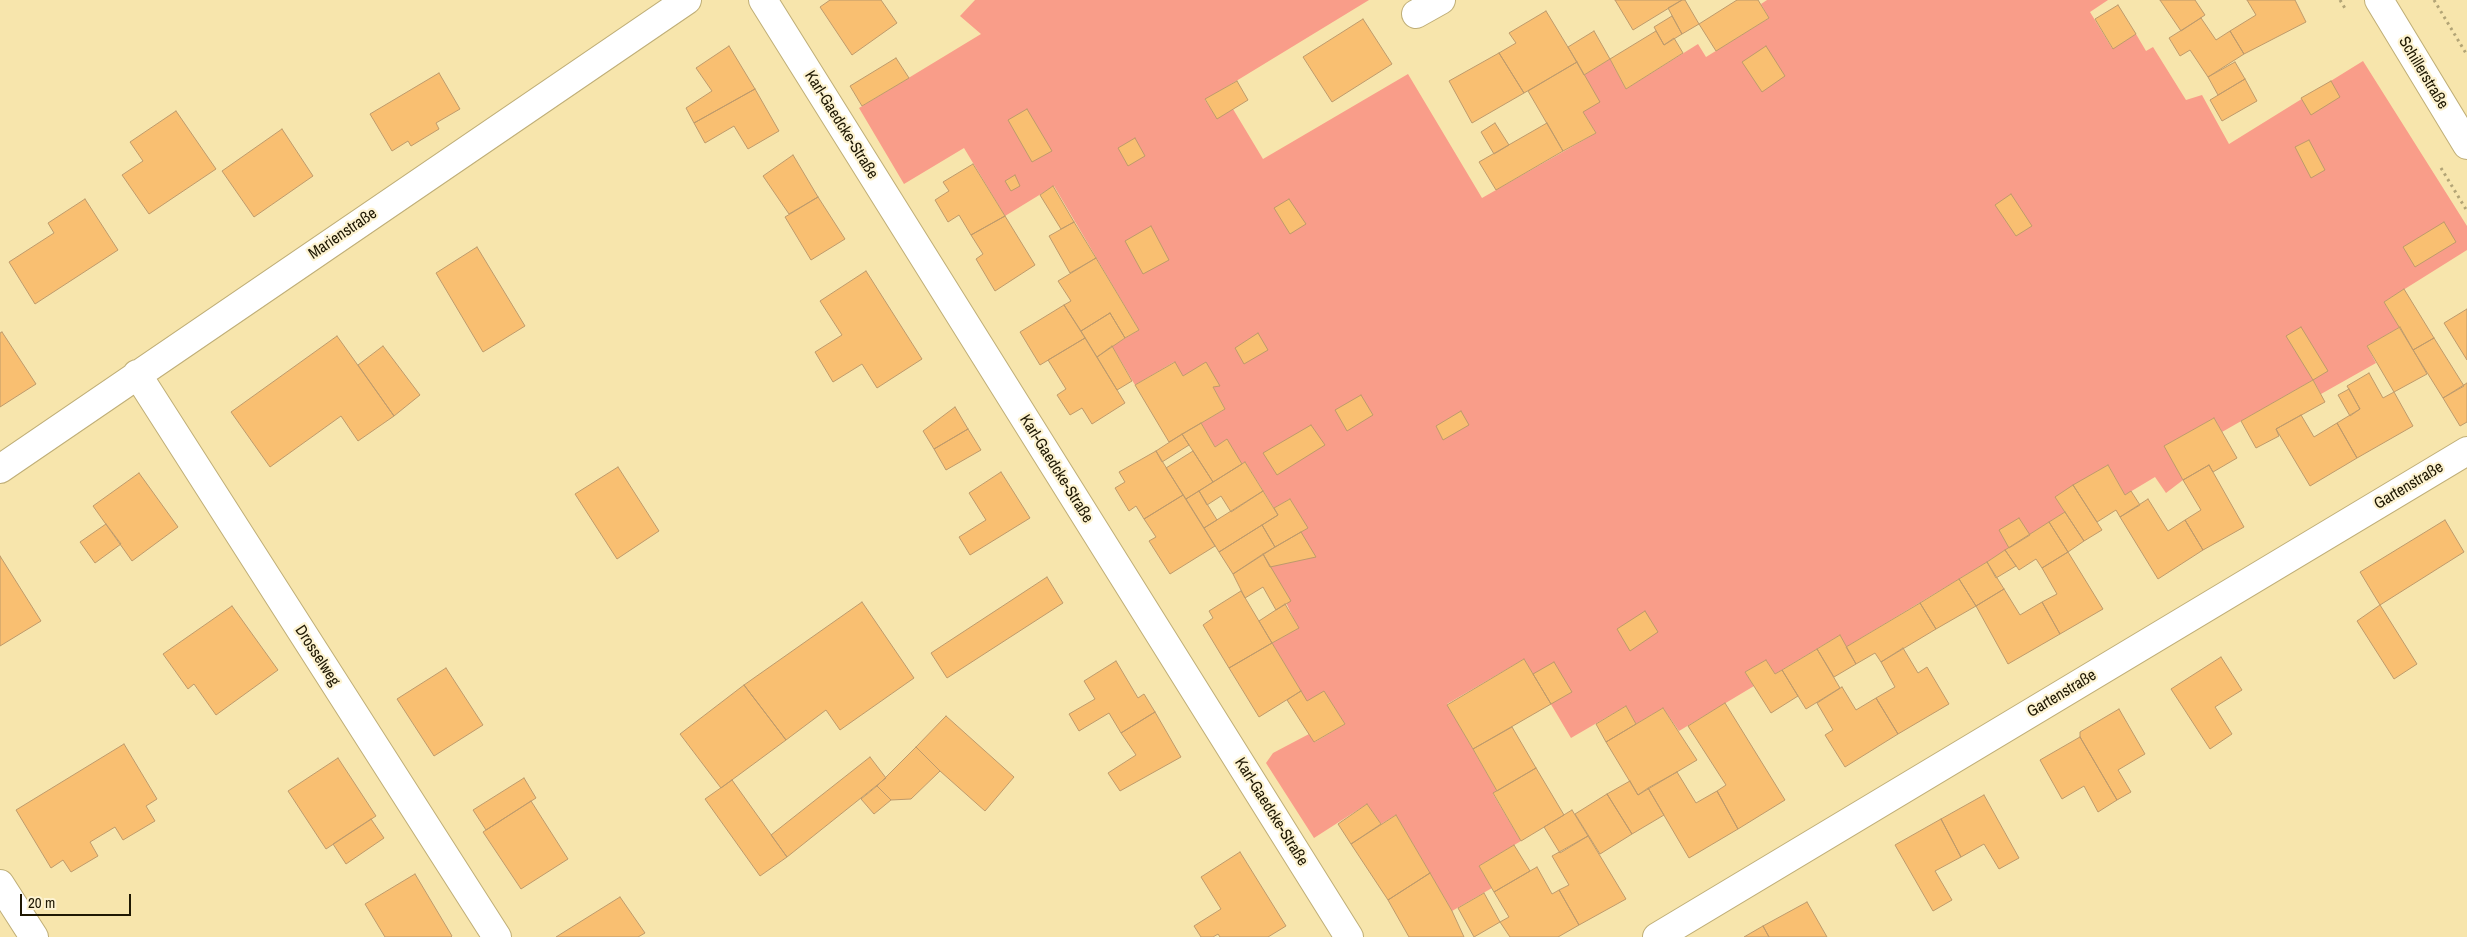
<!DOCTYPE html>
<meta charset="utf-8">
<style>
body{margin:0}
#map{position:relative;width:2467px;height:937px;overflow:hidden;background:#f7e5ac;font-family:"Archivo Narrow",sans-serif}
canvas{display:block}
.scale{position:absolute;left:20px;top:894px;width:111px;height:22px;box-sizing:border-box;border:2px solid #1f1803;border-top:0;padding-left:6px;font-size:15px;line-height:18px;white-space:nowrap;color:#1f1803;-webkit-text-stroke:4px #fdf3d1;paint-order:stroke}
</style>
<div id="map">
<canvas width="2467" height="937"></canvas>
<div class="scale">20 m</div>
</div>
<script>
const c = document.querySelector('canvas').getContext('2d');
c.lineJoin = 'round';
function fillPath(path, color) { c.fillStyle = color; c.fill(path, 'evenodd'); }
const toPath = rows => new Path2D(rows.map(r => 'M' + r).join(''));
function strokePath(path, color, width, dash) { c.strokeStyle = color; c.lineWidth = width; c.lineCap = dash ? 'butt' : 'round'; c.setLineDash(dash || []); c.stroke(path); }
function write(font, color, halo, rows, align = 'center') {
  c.font = font + ' "Archivo Narrow",sans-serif'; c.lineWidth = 4.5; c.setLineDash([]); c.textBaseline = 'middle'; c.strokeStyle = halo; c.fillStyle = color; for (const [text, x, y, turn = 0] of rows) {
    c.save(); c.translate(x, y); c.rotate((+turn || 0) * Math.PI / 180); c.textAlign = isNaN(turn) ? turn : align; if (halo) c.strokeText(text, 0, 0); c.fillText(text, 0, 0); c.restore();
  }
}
const green = toPath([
 [975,0,1369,0,1205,100,1217,118,1233,109,1263,159,1408,74,1482,198,1596,133,1583,112,1584,75,1610,59,1626,89,1698,44,1706,57,1769,18,1761,4,1767,0,2108,0,2090,12,2112,48,2136,34,2146,51,2153,47,2186,100,2202,95,2229,144,2363,61,2467,226,2467,250,2384,302,2400,327,2367,346,2376,363,2321,394,2313,380,2222,432,2214,418,2165,446,2183,480,2166,493,2155,477,2125,495,2108,465,2056,497,2065,512,1987,562,1846,647,1840,635,1775,674,1766,660,1745,672,1754,686,1679,731,1663,708,1636,724,1626,706,1571,738,1524,659,1447,704,1497,791,1493,794,1521,841,1479,866,1492,888,1452,911,1396,815,1381,824,1367,804,1314,838,1266,763,1273,753,1309,734,1315,742,1345,724,1324,692,1307,702,1272,643,1298,628,1263,554,1307,528,1290,499,1274,508,1245,462,1242,464,1226,440,1215,447,1201,423,1225,409,1213,387,1206,363,1183,376,1174,362,1135,385,1112,346,1139,330,1054,186,1005,216,964,148,904,184,859,108,981,34,960,16]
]);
const building = toPath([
 [830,0,881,0,897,23,852,55,820,7,830,0],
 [1615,0,1682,0,1633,30,1615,0],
 [1682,0,1685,0,1699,24,1682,34,1668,8,1682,0],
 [1737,0,1758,0,1769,18,1716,51,1699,24,1737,0],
 [2160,0,2195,0,2205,15,2181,31,2160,0],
 [2247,0,2295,0,2306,22,2244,54,2230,31,2256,15,2247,0],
 [2118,5,2136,34,2113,49,2095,19,2118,5],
 [1546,11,1577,62,1524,93,1499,53,1516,43,1509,33,1546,11],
 [1672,16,1682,34,1664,45,1654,27,1672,16],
 [2201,18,2216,40,2230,31,2244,54,2208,77,2190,50,2180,56,2169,38,2201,18],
 [1363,19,1392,64,1332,102,1303,57,1363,19],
 [1594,31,1610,59,1584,75,1568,47,1594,31],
 [1656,31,1664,45,1674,38,1683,53,1626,89,1610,59,1656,31],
 [729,46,755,89,694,123,686,108,712,91,696,68,729,46],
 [1766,46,1785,76,1762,92,1742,62,1766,46],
 [1499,53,1524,93,1472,123,1449,81,1499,53],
 [896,58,909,78,862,106,850,86,896,58],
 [1577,62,1600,102,1583,112,1596,133,1563,151,1528,91,1577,62],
 [2235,62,2245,79,2218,95,2208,77,2235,62],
 [439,73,460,109,436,123,439,129,411,146,408,141,392,151,370,114,439,73],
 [2245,79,2257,101,2222,121,2210,100,2245,79],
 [1237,81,1248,100,1217,119,1205,99,1237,81],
 [2331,81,2340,97,2311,115,2301,98,2331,81],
 [755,89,779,131,748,149,734,126,705,143,694,123,755,89],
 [1027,109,1052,151,1032,162,1008,120,1027,109],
 [176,111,216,169,149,214,122,175,143,161,130,142,176,111],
 [1495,123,1509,145,1494,154,1481,132,1495,123],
 [1547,123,1563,151,1496,190,1479,162,1547,123],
 [282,129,313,176,254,217,222,171,282,129],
 [1135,138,1145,156,1128,166,1118,148,1135,138],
 [2309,140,2325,170,2311,178,2295,147,2309,140],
 [793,155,818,197,789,214,763,176,793,155],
 [973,164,1005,216,971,235,959,215,948,222,935,200,949,191,943,182,973,164],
 [1015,175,1020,186,1011,191,1005,181,1015,175],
 [1053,186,1074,222,1061,229,1040,195,1053,186],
 [2011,194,2032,226,2016,236,1995,205,2011,194],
 [818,197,845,239,811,260,785,217,818,197],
 [85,199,118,250,35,304,9,262,54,233,48,223,85,199],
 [1289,199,1306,224,1290,234,1274,208,1289,199],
 [1005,216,1035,265,995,291,976,259,983,254,971,235,1005,216],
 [1074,222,1096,258,1070,273,1049,236,1074,222],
 [2444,222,2456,242,2415,267,2403,247,2444,222],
 [1151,226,1169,260,1143,274,1125,241,1151,226],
 [477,247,525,326,483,352,436,273,477,247],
 [1096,258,1139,330,1125,338,1110,313,1081,331,1064,305,1071,301,1058,281,1096,258],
 [866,271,922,359,877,388,862,364,833,382,815,352,842,335,820,301,866,271],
 [2404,289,2434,338,2413,350,2384,302,2404,289],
 [1064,305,1085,338,1040,365,1020,332,1064,305],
 [2467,309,2467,360,2444,323,2467,309],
 [1110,313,1125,338,1097,357,1081,331,1110,313],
 [2301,327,2328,371,2313,380,2286,336,2301,327],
 [2400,327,2427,374,2394,392,2367,346,2400,327],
 [2,332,36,384,0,407,0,333,2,332],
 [1258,333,1268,350,1244,364,1235,348,1258,333],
 [337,336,394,416,358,441,341,416,270,467,231,412,337,336],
 [1085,338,1125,403,1092,424,1082,408,1070,415,1057,395,1066,389,1048,360,1085,338],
 [2434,338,2464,386,2443,398,2413,350,2434,338],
 [383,346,420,395,394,416,358,365,383,346],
 [1112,346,1132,381,1117,390,1097,357,1112,346],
 [1175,362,1183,376,1206,362,1220,386,1213,387,1225,409,1169,442,1135,385,1175,362],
 [2369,373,2383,398,2394,392,2413,426,2357,458,2337,423,2360,409,2347,386,2369,373],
 [2313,380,2325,402,2276,429,2279,436,2256,448,2241,421,2313,380],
 [2467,383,2467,422,2460,426,2443,398,2467,383],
 [2349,389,2360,409,2350,416,2338,395,2349,389],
 [1361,395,1373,415,1347,431,1335,410,1361,395],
 [955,407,968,429,934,449,923,431,955,407],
 [1461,411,1469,425,1443,440,1436,426,1461,411],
 [2301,415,2314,437,2337,423,2357,458,2310,486,2276,429,2301,415],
 [2214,418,2237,458,2213,472,2209,465,2183,480,2164,446,2214,418],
 [1201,423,1215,447,1227,439,1242,464,1213,482,1182,434,1201,423],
 [1311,425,1325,445,1277,475,1263,453,1311,425],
 [968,429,981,450,946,470,934,449,968,429],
 [1182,434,1189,445,1162,462,1156,451,1182,434],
 [1156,451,1183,495,1144,519,1136,506,1129,511,1115,488,1125,482,1119,472,1156,451],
 [1193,451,1213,482,1186,499,1166,468,1193,451],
 [1245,462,1263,491,1231,512,1221,496,1207,505,1199,491,1245,462],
 [2108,465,2125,495,2131,491,2140,505,2120,517,2116,510,2097,522,2073,485,2108,465],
 [2209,465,2244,527,2203,550,2185,520,2201,510,2183,480,2209,465],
 [618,467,659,531,617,559,575,494,618,467],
 [1001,472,1030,518,970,555,959,537,986,520,969,493,1001,472],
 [139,473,178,527,132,561,93,506,139,473],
 [2073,485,2102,530,2084,541,2055,497,2073,485],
 [1199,491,1217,520,1204,528,1186,499,1199,491],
 [1263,491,1278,515,1219,552,1204,528,1263,491],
 [1183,495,1215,546,1170,574,1149,541,1156,537,1144,519,1183,495],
 [1290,499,1308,528,1275,547,1262,525,1278,515,1274,508,1290,499],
 [2148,499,2168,531,2185,520,2203,550,2158,579,2120,517,2148,499],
 [2065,512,2084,541,2068,552,2049,522,2065,512],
 [2019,518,2030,535,2009,548,1999,530,2019,518],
 [2445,520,2464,552,2380,605,2360,572,2445,520],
 [2049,522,2068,552,2042,568,2036,559,2019,570,2005,550,2049,522],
 [106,524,121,544,95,563,80,542,106,524],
 [1262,525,1275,547,1233,574,1219,552,1262,525],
 [1301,532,1316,557,1270,567,1263,554,1301,532],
 [2005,550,2016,566,1996,578,1987,562,2005,550],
 [2068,552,2103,609,2060,634,2042,602,2057,594,2042,568,2068,552],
 [1263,554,1291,601,1276,610,1263,587,1245,598,1233,574,1263,554],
 [0,556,41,621,0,646,0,556],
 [1987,562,2004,589,1976,606,1959,579,1987,562],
 [1047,577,1063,603,947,678,931,653,1047,577],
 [1959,579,1976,606,1936,629,1920,603,1959,579],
 [2004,589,2020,615,2042,602,2060,634,2008,664,1976,606,2004,589],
 [1241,591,1272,643,1229,668,1203,625,1213,618,1209,611,1241,591],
 [862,602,914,678,840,730,826,710,786,740,744,685,862,602],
 [1920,603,1936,629,1881,662,1875,653,1856,664,1846,647,1920,603],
 [1285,604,1299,628,1272,643,1259,621,1285,604],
 [2380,605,2417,664,2394,679,2357,621,2380,605],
 [232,606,278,670,216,715,194,684,188,689,163,654,232,606],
 [1645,611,1658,632,1630,651,1617,629,1645,611],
 [1840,635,1856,664,1834,677,1817,649,1840,635],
 [1272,643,1301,691,1259,717,1229,668,1272,643],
 [1903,648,1918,673,1927,667,1949,704,1898,734,1876,698,1895,687,1881,662,1903,648],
 [1817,649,1840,688,1806,709,1782,670,1817,649],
 [2221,657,2242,690,2215,707,2232,734,2210,749,2171,689,2221,657],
 [1524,659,1551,704,1473,749,1447,705,1524,659],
 [1766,660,1775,674,1782,670,1798,696,1771,713,1745,672,1766,660],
 [1116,661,1138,698,1144,694,1155,712,1121,733,1109,713,1079,731,1069,714,1095,699,1084,681,1116,661],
 [1554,662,1572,692,1551,704,1533,674,1554,662],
 [446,668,483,725,434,756,397,699,446,668],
 [744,685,786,740,721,788,680,734,744,685],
 [1842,687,1856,710,1876,698,1898,734,1845,767,1825,735,1833,730,1817,703,1842,687],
 [1301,691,1307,701,1324,691,1345,724,1314,742,1287,700,1301,691],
 [1725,703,1785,800,1738,829,1717,791,1726,785,1688,726,1725,703],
 [1626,706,1636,724,1606,742,1596,724,1626,706],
 [1663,708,1697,760,1638,795,1606,742,1663,708],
 [2119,709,2145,754,2118,770,2131,792,2117,800,2080,737,2080,732,2119,709],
 [1155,712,1181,757,1120,791,1108,773,1136,755,1121,733,1155,712],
 [946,716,1014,777,985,811,940,771,916,747,946,716],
 [1512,727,1536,768,1497,791,1473,749,1512,727],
 [2080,737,2117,800,2098,812,2084,786,2062,799,2040,760,2080,737],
 [124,744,157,799,146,806,155,821,123,840,115,827,90,842,98,856,71,872,63,860,51,868,16,810,124,744],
 [916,747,940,771,911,799,891,800,877,786,916,747],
 [870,757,886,778,787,857,771,835,870,757],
 [338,758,376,816,326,849,288,791,338,758],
 [1536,768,1564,815,1521,841,1493,793,1536,768],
 [1677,772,1696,803,1717,791,1738,829,1689,858,1648,788,1677,772],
 [524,778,536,798,486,830,473,810,524,778],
 [732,780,787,857,760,876,705,799,732,780],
 [1630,781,1638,795,1648,788,1664,815,1632,834,1607,794,1630,781],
 [877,786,891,800,874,814,861,799,877,786],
 [1607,794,1632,834,1600,854,1575,814,1607,794],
 [1984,795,2019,858,1999,869,1984,844,1961,857,1941,819,1984,795],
 [531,801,568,859,521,889,483,832,531,801],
 [1367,804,1381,824,1351,844,1338,824,1367,804],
 [1572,810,1588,836,1560,853,1544,827,1572,810],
 [1396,815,1430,873,1388,900,1351,844,1396,815],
 [371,819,384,838,346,864,333,844,371,819],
 [1941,819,1961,857,1935,871,1952,900,1933,911,1895,845,1941,819],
 [1588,836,1626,899,1579,925,1559,890,1569,885,1552,856,1588,836],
 [1514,845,1530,871,1494,892,1479,866,1514,845],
 [1240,852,1286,926,1268,937,1220,937,1218,934,1213,937,1201,937,1194,926,1221,909,1201,877,1240,852],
 [1537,867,1552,894,1559,890,1579,925,1558,937,1510,937,1500,922,1509,917,1494,892,1537,867],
 [1430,873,1452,911,1464,937,1409,937,1388,900,1430,873],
 [415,874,452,936,451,937,385,937,365,904,415,874],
 [1484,893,1500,922,1474,937,1458,908,1484,893],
 [620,897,645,933,638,937,556,937,620,897],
 [1807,902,1827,937,1769,937,1763,926,1807,902],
 [1763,926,1769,937,1744,937,1763,926]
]);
const path = toPath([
 [2340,0,2346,10],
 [2434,0,2467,55],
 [2441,168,2467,211]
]);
const minor = toPath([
 [763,0,1349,937],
 [2379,0,2467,145],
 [1416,14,1441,0],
 [137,374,497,937],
 [0,469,687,0],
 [0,884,34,937],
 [1657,937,2467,451]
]);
const streetNames = [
 ["Schillerstraße",2423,73,59],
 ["Karl-Gaedcke-Straße",841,125,58],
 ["Marienstraße",343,234,-34],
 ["Karl-Gaedcke-Straße",1056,469,58],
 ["Gartenstraße",2409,486,-31],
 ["Drosselweg",317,656,57],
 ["Gartenstraße",2062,694,-31],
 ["Karl-Gaedcke-Straße",1271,812,58]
];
fillPath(green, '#f99d89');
fillPath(building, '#f9bf71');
strokePath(building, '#be9a6b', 1);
strokePath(minor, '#bfae77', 30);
strokePath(path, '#b2a476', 3, [2.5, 4]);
strokePath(minor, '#fff', 28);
write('16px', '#1f1803', '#fdf3d1', streetNames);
</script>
